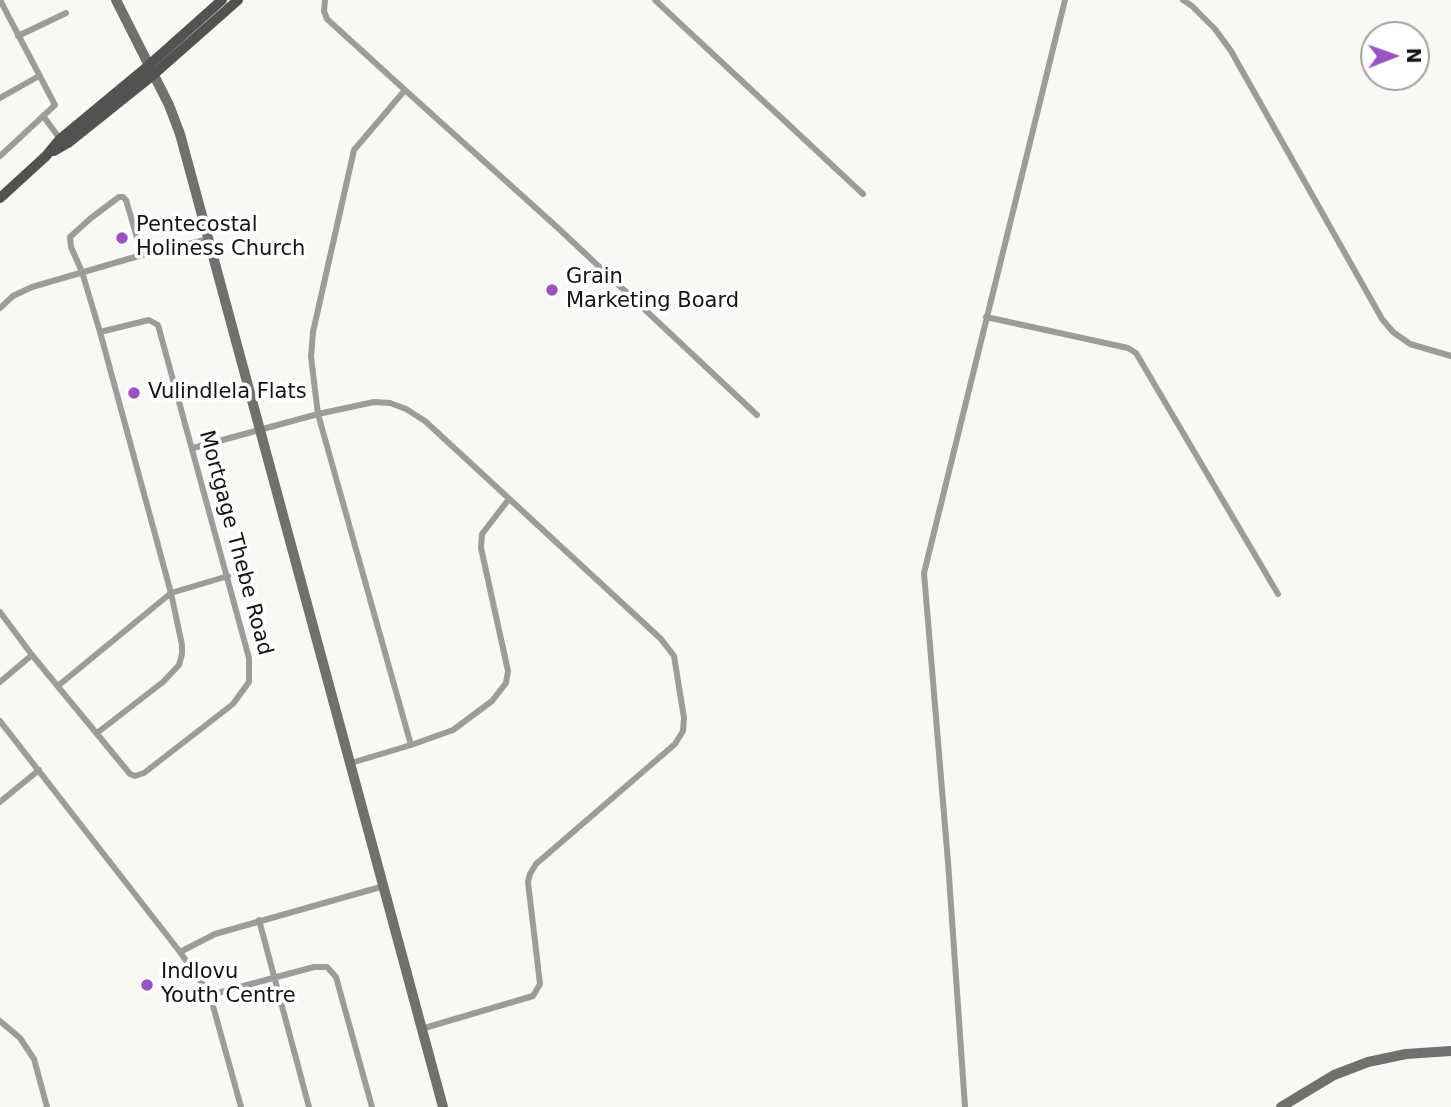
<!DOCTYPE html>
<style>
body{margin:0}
#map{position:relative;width:1451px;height:1107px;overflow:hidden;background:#faf8f5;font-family:"DejaVu Sans",sans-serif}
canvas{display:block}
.north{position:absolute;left:1360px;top:21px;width:70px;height:70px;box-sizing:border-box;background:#fff;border:2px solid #a1a1a1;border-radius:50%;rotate:89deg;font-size:19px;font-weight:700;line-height:28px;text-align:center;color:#151413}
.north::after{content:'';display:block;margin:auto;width:24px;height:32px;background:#9a52c5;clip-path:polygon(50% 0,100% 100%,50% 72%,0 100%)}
</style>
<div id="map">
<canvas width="1451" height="1107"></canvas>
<div class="north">N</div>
</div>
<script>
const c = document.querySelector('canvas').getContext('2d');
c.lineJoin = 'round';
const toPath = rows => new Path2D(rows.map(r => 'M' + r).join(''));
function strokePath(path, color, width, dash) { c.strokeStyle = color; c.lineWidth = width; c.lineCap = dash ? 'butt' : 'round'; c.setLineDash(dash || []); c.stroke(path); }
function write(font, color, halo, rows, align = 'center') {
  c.font = font + ' "DejaVu Sans",sans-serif'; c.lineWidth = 7; c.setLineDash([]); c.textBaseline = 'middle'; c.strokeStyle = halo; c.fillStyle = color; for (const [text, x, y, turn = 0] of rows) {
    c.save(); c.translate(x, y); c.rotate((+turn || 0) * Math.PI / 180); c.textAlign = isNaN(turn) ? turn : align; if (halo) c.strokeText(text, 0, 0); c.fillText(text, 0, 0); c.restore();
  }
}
const street = toPath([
 [325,0,324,11,327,19,405,90,354,150,313,332,311,357,318,414,411,745,351,763],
 [655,0,863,194],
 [1183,0,1192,6,1215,29,1231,51,1382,319,1393,332,1410,344,1451,356],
 [18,36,66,13],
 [405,90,558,228,757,415],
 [0,98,39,76],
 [44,117,60,139],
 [0,156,55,105,0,0],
 [0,308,13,296,32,287,142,255,209,239],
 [986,317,1128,348,1136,353,1278,594],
 [193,448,318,414,374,402,390,403,406,409,425,421,661,639,674,656,684,718,683,731,675,744,536,864,530,874,528,882,540,984,533,996,421,1029],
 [0,612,32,655,130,774,135,776,144,773,233,704,249,682,249,658,158,325,149,320,100,332],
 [0,682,32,655],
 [59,685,171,593,228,576],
 [0,721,180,952,210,995,241,1107],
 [97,733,163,682,179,665,182,654,182,645,171,593,100,332,82,272,71,247,70,237,91,218,119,197,123,197,126,200,142,255],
 [411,745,453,730,492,701,506,683,508,671,481,548,482,534,509,499],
 [0,802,39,770],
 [259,920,309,1107],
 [180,952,215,934,384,886],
 [210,995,314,967,327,967,336,977,372,1107],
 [0,1021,20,1038,34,1059,47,1107],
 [965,1107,948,862,924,573,1065,0]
]);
const secondary = toPath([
 [116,0,169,105,180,134,443,1107],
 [1281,1107,1334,1075,1368,1062,1406,1054,1451,1051]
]);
const primary = toPath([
 [54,151,68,143,153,75,238,0],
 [0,198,46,156,60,139,148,66,222,0]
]);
const markers = [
 [122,238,7,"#9a52c5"],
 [552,290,7,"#9a52c5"],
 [134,393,7,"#9a52c5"],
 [147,985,7,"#9a52c5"]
];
const poiNames = [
 ["Pentecostal",136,226],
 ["Holiness Church",136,250],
 ["Grain",566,278],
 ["Marketing Board",566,302],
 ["Vulindlela Flats",148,393],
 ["Indlovu",161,973],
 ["Youth Centre",161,997]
];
const streetNames = [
 ["Mortgage Thebe Road",235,543,75]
];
strokePath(street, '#9d9c9b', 6);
strokePath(secondary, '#71706f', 10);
strokePath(primary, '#535250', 10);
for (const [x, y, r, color] of markers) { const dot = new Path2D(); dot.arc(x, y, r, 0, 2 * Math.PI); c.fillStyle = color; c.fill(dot); strokePath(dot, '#fff', 2.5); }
write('21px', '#151413', '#fff', poiNames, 'left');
write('21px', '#151413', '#fff', streetNames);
</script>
